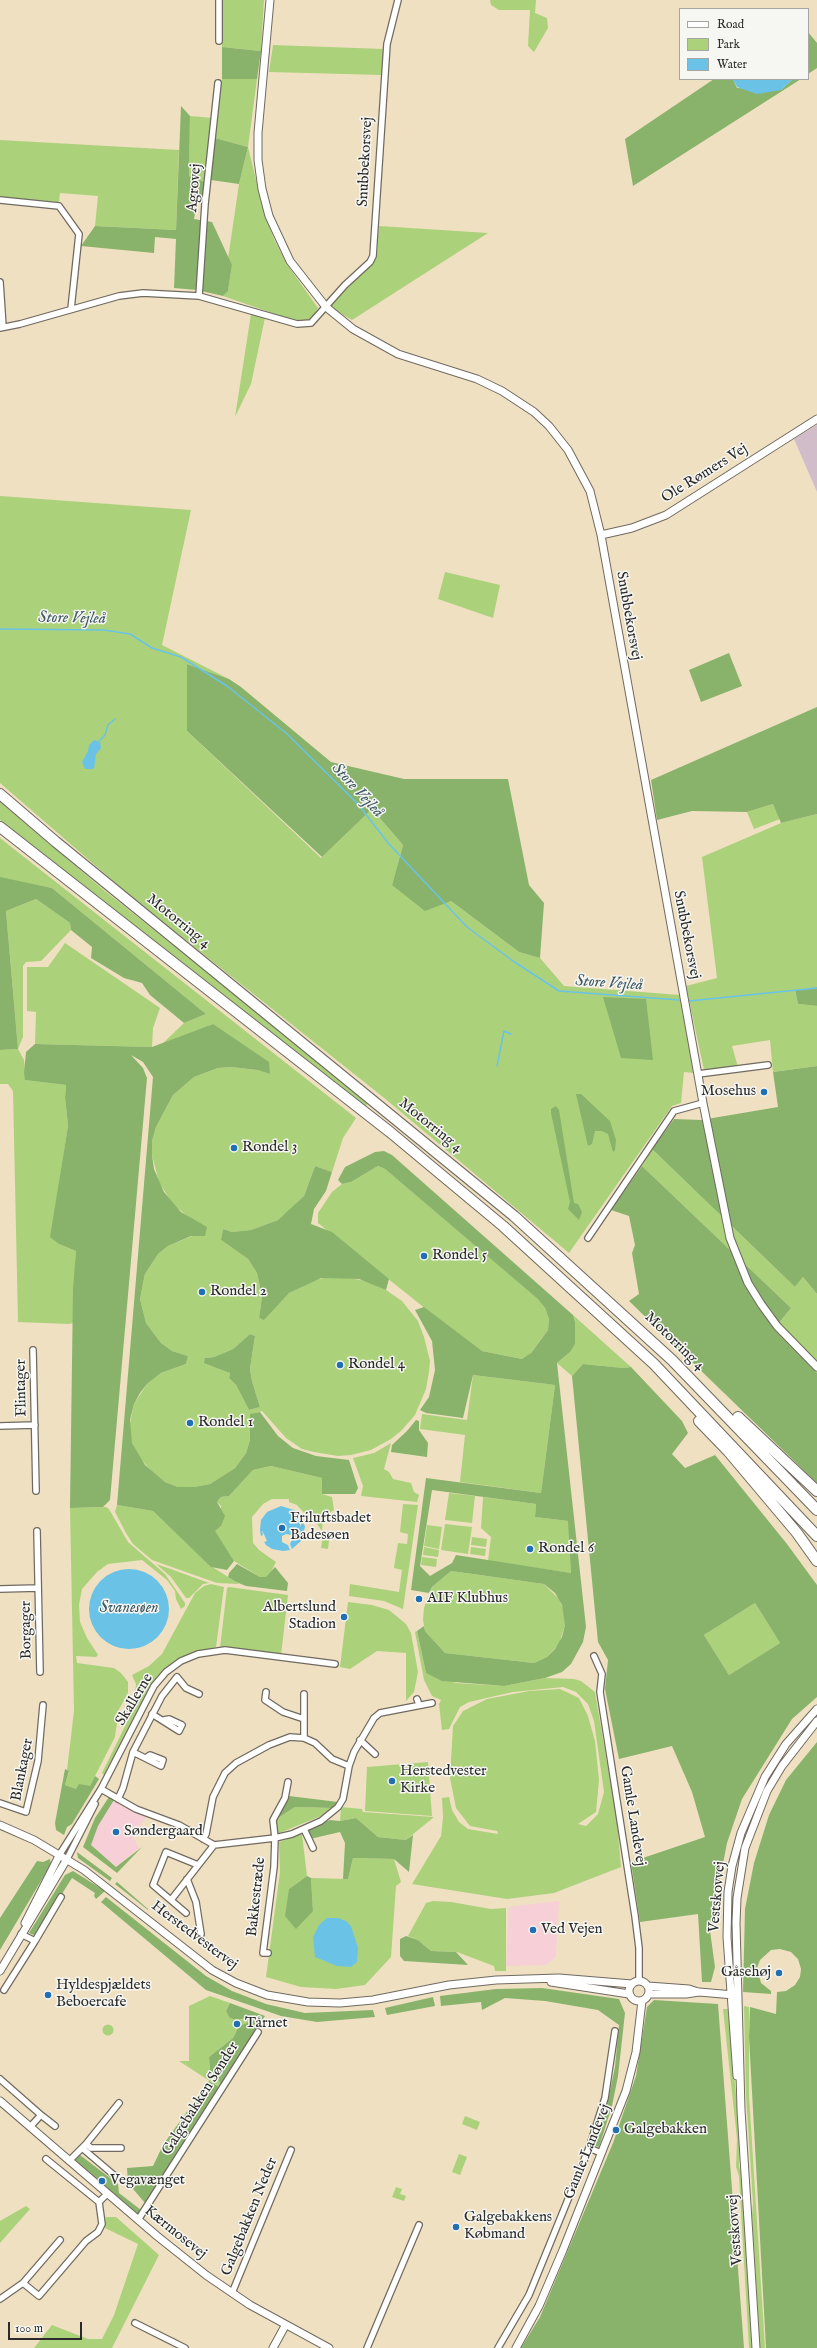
<!DOCTYPE html>
<meta charset="utf-8">
<style>
body{margin:0}
#map{position:relative;width:817px;height:2348px;overflow:hidden;background:#efe0c2;font-family:"IM FELL English",serif}
canvas{display:block}
.legend{position:absolute;left:679px;top:8px;width:130px;height:72px;box-sizing:border-box;background:#f6f6f2;border:1px solid #a5a5a2;margin:0;padding:5px 7px;list-style:none;font-size:12px;color:#2b2b2b}
.legend li{display:flex;align-items:center;gap:8px;height:20px}
.legend b{width:20px;border:1px solid #a5a5a2}
.scale{position:absolute;left:8px;top:2322px;width:74px;height:18px;box-sizing:border-box;border:2px solid #2b2b2b;border-top:0;padding-left:5px;font-size:12px;line-height:14px;white-space:nowrap;color:#2b2b2b;-webkit-text-stroke:3px #f6f6f2;paint-order:stroke}
</style>
<div id="map">
<canvas width="817" height="2348"></canvas>
<ul class="legend">
<li><b style="height:5px;background:#fff"></b>Road</li>
<li><b style="height:11px;background:#acd17b"></b>Park</li>
<li><b style="height:11px;background:#6ac3e7"></b>Water</li>
</ul>
<div class="scale">100 m</div>
</div>
<script>
const c = document.querySelector('canvas').getContext('2d');
c.lineJoin = 'round';
function fillPath(path, color) { c.fillStyle = color; c.fill(path, 'evenodd'); }
const toPath = rows => new Path2D(rows.map(r => 'M' + r).join(''));
function strokePath(path, color, width, dash) { c.strokeStyle = color; c.lineWidth = width; c.lineCap = dash ? 'butt' : 'round'; c.setLineDash(dash || []); c.stroke(path); }
function write(font, color, halo, rows, align = 'center') {
  c.font = font + ' "IM FELL English",serif'; c.lineWidth = 3; c.setLineDash([]); c.textBaseline = 'middle'; c.strokeStyle = halo; c.fillStyle = color; for (const [text, x, y, turn = 0] of rows) {
    c.save(); c.translate(x, y); c.rotate((+turn || 0) * Math.PI / 180); c.textAlign = isNaN(turn) ? turn : align; if (halo) c.strokeText(text, 0, 0); c.fillText(text, 0, 0); c.restore();
  }
}
const built = toPath([
 [114,1800,146,1817,133,1837,139,1848,116,1867,91,1845,98,1826],
 [559,1901,556,1957,546,1965,506,1966,509,1907]
]);
const industrial = toPath([
 [817,425,817,492,794,439]
]);
const green = toPath([
 [222,0,264,0,261,51,222,47],
 [490,0,536,0,535,13,547,18,548,28,534,52,528,46,530,10,499,10,491,5],
 [273,45,384,49,382,75,269,72],
 [222,79,257,79,248,147,265,216,274,239,286,263,318,308,310,321,298,322,223,296,228,291,232,265,228,259,239,184,248,147,215,138],
 [190,116,213,118,205,182,189,176],
 [0,140,179,150,176,230,95,226,98,196,60,193,59,202,0,197],
 [379,226,488,233,352,320,330,307,377,256],
 [251,314,265,318,251,384,235,417],
 [0,496,191,510,162,645,229,679,187,664,187,731,321,858,372,809,403,845,392,885,451,901,519,952,540,958,564,986,680,995,694,1073,684,1072,681,1103,672,1106,569,1253,383,1097,134,899,0,783],
 [445,572,500,585,493,618,438,599],
 [0,802,105,891,369,1102,366,1106,0,820],
 [773,804,780,819,754,829,747,812],
 [817,814,817,987,795,990,798,1004,817,1006,817,1066,773,1072,770,1040,732,1046,738,1067,704,1070,686,986,717,978,702,857,781,823],
 [0,838,356,1118,343,1138,332,1172,315,1166,304,1196,289,1211,278,1220,251,1230,232,1232,223,1229,221,1240,248,1259,257,1273,262,1297,259,1318,263,1319,289,1293,314,1280,328,1277,344,1277,366,1281,386,1290,402,1301,418,1321,424,1337,430,1361,429,1372,426,1389,415,1415,401,1431,391,1439,371,1450,351,1455,338,1456,314,1452,302,1449,286,1438,262,1411,250,1415,250,1440,246,1453,235,1468,210,1484,194,1487,178,1487,165,1482,155,1475,137,1455,132,1443,129,1428,134,1404,147,1384,161,1373,186,1364,188,1356,172,1351,161,1343,146,1323,140,1299,145,1274,158,1254,168,1246,192,1236,205,1236,193,1221,172,1203,159,1182,152,1155,152,1141,156,1127,173,1095,194,1077,218,1068,231,1067,257,1070,270,1074,213,1024,162,1044,184,1023,206,1014,52,888,0,878],
 [250,1334,255,1336,250,1369,252,1381,260,1407,249,1410,236,1385,229,1378,230,1373,205,1358,214,1357,233,1349],
 [36,899,70,923,71,930,41,961,26,962,23,966,23,1037,18,1049,24,1060,26,1080,66,1085,65,1098,68,1126,59,1183,59,1244,76,1251,73,1323,69,1324,18,1322,13,1091,8,1084,0,1084,0,1050,18,1049,6,911],
 [65,943,160,1008,153,1028,152,1047,35,1044,36,1012,27,1011,27,967,48,967],
 [652,1149,795,1287,803,1277,817,1294,817,1373,774,1329,791,1308,642,1166],
 [378,1166,385,1169,539,1299,545,1308,549,1319,548,1330,527,1358,522,1359,482,1351,461,1337,318,1223,318,1213,332,1192,342,1184,351,1182],
 [573,1315,631,1367,623,1368,583,1364,572,1376,557,1363,570,1352,575,1322],
 [473,1375,555,1385,541,1493,460,1482,465,1435,420,1429,422,1414,467,1420],
 [391,1443,384,1469,389,1472,393,1479,411,1483,414,1492,419,1495,417,1502,361,1496,363,1486,353,1458,374,1453],
 [271,1466,322,1478,322,1494,332,1497,334,1510,323,1517,322,1531,310,1514,307,1516,297,1505,289,1502,289,1499,272,1499,263,1504,252,1517,253,1543,259,1550,276,1562,270,1574,266,1577,260,1577,234,1561,214,1531,221,1526,221,1506,217,1502,221,1497,229,1496,253,1470],
 [449,1493,475,1496,472,1523,445,1520],
 [483,1497,536,1504,535,1517,569,1521,571,1573,488,1561,491,1537,481,1528],
 [403,1504,418,1505,403,1609,384,1601,349,1596,350,1584,399,1592,402,1570,394,1568,395,1561,398,1543,407,1544,408,1534,400,1532],
 [117,1505,153,1511,211,1566,239,1584,217,1583,152,1560,133,1544,126,1533,115,1512],
 [106,1507,109,1509,128,1542,165,1574,185,1603,185,1606,181,1609,176,1599,175,1591,167,1580,142,1560,108,1564,97,1572,82,1589,79,1605,80,1622,87,1638,98,1655,96,1657,76,1656,77,1663,114,1668,121,1673,128,1682,128,1693,117,1713,125,1719,117,1723,115,1737,90,1786,76,1789,65,1785,69,1772,67,1770,74,1711,70,1508],
 [445,1524,472,1527,468,1554,441,1550],
 [427,1525,442,1527,439,1549,424,1546],
 [324,1531,330,1532,328,1549,321,1548],
 [472,1537,487,1539,486,1547,471,1545],
 [424,1547,439,1550,438,1557,423,1555],
 [471,1547,486,1549,485,1556,470,1554],
 [422,1557,437,1559,436,1567,421,1565],
 [156,1564,168,1568,209,1583,203,1584,189,1598,186,1598,171,1577],
 [451,1571,544,1584,559,1599,565,1613,565,1625,559,1644,547,1657,534,1663,445,1653,425,1631,423,1620,424,1608,432,1587],
 [211,1584,224,1587,216,1647,181,1657,170,1665,154,1681,104,1775,102,1773,127,1722,129,1716,126,1710,133,1704,135,1694,136,1684,132,1675,149,1666,162,1654,195,1593,204,1586],
 [229,1587,288,1595,281,1655,220,1648,227,1588],
 [348,1602,372,1605,389,1610,406,1624,411,1633,418,1672,414,1692,406,1701,406,1653,377,1651,350,1669,340,1667],
 [755,1603,780,1643,729,1675,704,1635],
 [417,1631,426,1673,456,1683,504,1686,545,1678,574,1679,581,1681,595,1692,617,1822,621,1867,554,1893,507,1899,412,1884,441,1836,443,1818,442,1798,449,1797,452,1810,459,1822,468,1829,498,1834,497,1831,470,1826,456,1808,450,1778,453,1726,463,1711,487,1699,529,1691,560,1689,579,1698,588,1716,595,1741,599,1780,596,1812,578,1824,586,1826,598,1814,604,1792,594,1721,588,1704,576,1692,563,1687,513,1692,469,1702,460,1707,449,1729,442,1730,439,1704,441,1700,432,1696,424,1680,415,1632],
 [428,1762,432,1816,365,1811,367,1767],
 [295,1807,333,1808,321,1816,277,1834,275,1820],
 [341,1807,362,1809,363,1812,434,1817,406,1840,378,1837,356,1818,340,1821],
 [302,1834,307,1876,289,1889,313,1911,311,1878,348,1879,353,1858,394,1859,401,1882,396,1886,391,1957,365,1985,336,1989,301,1987,266,1977,280,1872,279,1842],
 [433,1901,451,1902,491,1909,506,1908,506,1971,495,1971,494,1966,457,1952,431,1951,418,1940,408,1936,426,1903],
 [210,1996,230,2003,226,2011,238,2020,254,2016,256,2020,239,2026,233,2038,209,2057,210,2070,221,2084,219,2087,179,2061,189,2061,189,2006],
 [744,2006,749,2007,749,2095,765,2348,760,2348,752,2216,753,2203,746,2095],
 [723,2009,728,2009,740,2138,739,2166,742,2176,753,2348,749,2348,739,2176,736,2167,737,2139],
 '102.5 2030a5.5 5.5 0 1 1 11 0a5.5 5.5 0 1 1-11 0Z',
 [465,2116,480,2122,477,2130,462,2124],
 [459,2154,467,2157,460,2175,452,2172],
 [396,2187,402,2189,400,2194,406,2196,404,2201,392,2197],
 [26,2206,30,2209,0,2243,0,2221],
 [106,2217,116,2217,159,2255,112,2348,34,2348,52,2325,88,2339,102,2339,114,2315,138,2244,105,2228]
]);
const forest = toPath([
 [808,32,817,43,817,68,808,74],
 [222,47,261,51,257,79,222,79],
 [714,79,733,79,737,88,781,90,793,79,801,79,633,186,625,139],
 [181,106,190,116,189,176,205,182,205,195,197,200,194,219,212,222,232,265,228,291,223,296,197,290,174,288,176,239,155,237,154,253,81,246,95,226,176,230],
 [215,138,248,147,239,184,211,180],
 [729,653,742,686,701,702,689,670],
 [187,664,229,679,241,687,331,762,404,779,508,779,529,885,544,903,540,958,519,952,451,901,425,911,392,885,403,845,372,809,322,857,187,731],
 [817,707,817,814,781,823,773,804,747,812,692,811,657,820,651,780],
 [0,877,52,888,206,1014,184,1023,150,995,142,983,124,978,91,958,92,947,71,930,70,923,36,899,6,911,18,1049,0,1050],
 [817,987,817,1006,798,1004,795,990],
 [603,997,646,999,653,1060,621,1058],
 [213,1024,269,1062,270,1074,257,1070,231,1067,218,1068,194,1077,173,1095,156,1127,152,1141,152,1155,154,1169,164,1192,181,1212,207,1227,205,1236,191,1236,168,1246,158,1254,145,1274,140,1299,146,1323,161,1343,172,1351,188,1356,186,1364,161,1373,147,1384,140,1393,134,1404,130,1420,132,1443,145,1465,165,1482,178,1487,194,1487,210,1484,235,1468,246,1453,250,1440,250,1414,260,1412,278,1436,293,1448,316,1456,349,1460,358,1488,355,1494,322,1494,322,1478,271,1466,253,1470,229,1496,221,1497,217,1502,225,1516,221,1526,215,1531,234,1561,227,1570,211,1567,153,1511,117,1505,153,1077,143,1062,131,1055,143,1068,147,1078,110,1500,103,1507,70,1508,73,1289,76,1251,59,1244,50,1237,68,1126,65,1098,66,1085,25,1080,24,1073,26,1052,35,1044,152,1047],
 [817,1066,817,1294,803,1277,795,1287,652,1149,674,1119,701,1120,778,1107,773,1072],
 [576,1094,581,1094,610,1121,616,1140,615,1150,613,1152,608,1134,602,1131,595,1131,592,1144,588,1146],
 [556,1106,559,1110,574,1203,578,1204,582,1212,579,1220,568,1209,570,1202,551,1113,551,1109],
 [384,1151,392,1155,573,1315,575,1322,575,1344,570,1352,557,1363,586,1627,583,1642,571,1664,562,1672,545,1678,504,1686,442,1681,426,1673,417,1631,424,1626,425,1631,445,1653,534,1663,547,1657,555,1649,562,1637,565,1625,562,1605,555,1593,544,1584,451,1571,432,1587,429,1593,411,1590,426,1478,541,1493,555,1385,473,1375,463,1418,426,1413,420,1410,429,1397,435,1370,432,1341,415,1310,424,1307,482,1351,522,1359,531,1353,548,1330,549,1319,545,1308,538,1299,385,1169,378,1166,351,1182,342,1184,338,1180,345,1167,375,1152],
 [432,1490,536,1504,535,1517,568,1521,571,1573,456,1555,452,1563,430,1576,420,1566],
 [315,1166,332,1172,326,1191,314,1209,311,1224,332,1232,389,1279,386,1290,359,1279,321,1278,289,1293,264,1320,259,1318,262,1297,257,1273,248,1259,221,1240,223,1229,232,1232,251,1230,278,1220,304,1196],
 [642,1166,791,1308,774,1329,817,1373,817,1483,629,1301,639,1294,632,1253,635,1245,629,1216,611,1210],
 [250,1334,255,1336,250,1369,252,1381,260,1407,249,1410,236,1385,229,1378,230,1373,204,1363,205,1358,214,1357,233,1349],
 [583,1364,623,1368,631,1367,682,1421,688,1433,672,1454,685,1468,715,1455,787,1544,817,1585,817,1697,792,1719,742,1799,727,1843,714,1910,710,1931,715,1967,711,1982,702,1982,698,1914,640,1922,631,1862,705,1837,692,1792,672,1746,619,1759,605,1689,608,1660,598,1642,572,1376],
 [755,1603,780,1643,729,1675,704,1635],
 [416,1420,419,1421,419,1430,428,1443,427,1457,391,1452,392,1445,407,1431],
 [237,1564,260,1577,266,1577,275,1567,288,1583,287,1591,246,1586,236,1582,228,1577,229,1573],
 [817,1742,817,2348,766,2348,749,2037,750,2007,776,2014,777,1992,786,1991,795,1985,800,1977,801,1969,798,1959,791,1952,780,1949,771,1950,760,1960,757,1968,761,1983,771,1991,771,1994,743,1992,745,1909,754,1863,769,1815,786,1780],
 [65,1769,69,1771,65,1785,76,1789,79,1784,90,1786,95,1776,99,1779,72,1824,67,1827,64,1835,56,1830,55,1823],
 [289,1796,338,1802,333,1808,295,1807,275,1820],
 [109,1797,114,1800,98,1826,91,1845,116,1867,142,1847,117,1873,83,1847,95,1818],
 [356,1818,378,1837,406,1840,413,1835,409,1872,394,1859,353,1858,348,1879,343,1879,345,1843,340,1832,310,1839,308,1829,330,1820,340,1821],
 [77,1852,112,1878,110,1881,78,1858],
 [50,1859,51,1864,0,1950,0,1918,37,1861,43,1862],
 [73,1871,105,1891,96,1899,94,1896,95,1893,72,1878,37,1933,34,1935,29,1933,65,1875],
 [307,1876,311,1878,313,1911,296,1929,285,1916,289,1889],
 [117,1882,148,1909,148,1910,115,1884],
 [106,1897,206,1976,232,1991,266,2004,305,2013,373,2010,375,2017,317,2022,281,2016,206,1990,101,1902],
 [406,1936,418,1940,431,1951,456,1952,468,1965,404,1961,400,1956,400,1939],
 [542,1988,619,1999,625,2013,618,2076,612,2106,599,2147,594,2145,607,2105,615,2067,619,2025,598,2010,545,2001,505,1998,482,2010,481,2002,441,2006,440,1996,496,1989],
 [433,1997,435,2006,387,2015,385,2008],
 [654,2000,718,2004,744,2348,521,2348,540,2317,613,2143,636,2076,647,2007],
 [230,2003,265,2016,221,2084,210,2070,209,2057,233,2038,239,2026,255,2020,254,2016,238,2020,230,2018,226,2011],
 [209,2081,219,2087,145,2203,128,2183,127,2168,153,2166,163,2145],
 [80,2155,118,2184,119,2193,141,2210,136,2216,74,2160]
]);
const water = toPath([
 [733,79,793,79,781,90,757,94,737,87],
 [94,740,100,742,101,748,96,754,94,769,85,769,82,762,88,751,89,745],
 [281,1506,297,1511,303,1519,300,1520,297,1516,301,1527,301,1522,303,1521,305,1527,301,1541,292,1549,290,1544,292,1540,291,1535,286,1534,282,1536,282,1542,288,1545,290,1550,283,1551,272,1549,266,1545,264,1542,267,1541,262,1530,263,1535,261,1536,260,1530,261,1520,267,1512],
 '89 1609a40 40 0 1 1 80 0a40 40 0 1 1-80 0Z',
 [327,1918,338,1918,346,1921,351,1926,358,1948,357,1962,351,1967,337,1966,315,1957,313,1937,319,1925]
]);
const stream = toPath([
 [0,629,104,630,130,634,152,648,181,657,227,686,286,733,357,803,389,844,467,927,513,961,559,991,679,1000],
 [99,741,105,735,108,725,115,719],
 [689,1001,817,988],
 [497,1066,504,1031,511,1034]
]);
const minor = toPath([
 [219,41,219,0],
 [0,200,59,206,79,234,71,309],
 [0,282,3,327],
 [199,296,205,204,218,83],
 [0,328,20,324,119,296,143,293,199,296,297,324,311,323,345,285,370,262,373,256,387,44,398,0],
 [698,1074,768,1065],
 [588,1238,674,1111,703,1103],
 [33,1350,36,1491],
 [0,1426,35,1425],
 [37,1531,40,1672],
 [0,1589,38,1588],
 [594,1656,602,1674,600,1692,635,1916,639,1948,639,1981],
 [266,1692,265,1700,283,1712,304,1719],
 [417,1699,419,1705],
 [152,1714,179,1731,182,1725,169,1719,164,1720],
 [304,1738,304,1694],
 [360,1740,375,1754],
 [133,1752,161,1766,163,1760,150,1755,147,1757],
 [101,1789,136,1809,179,1825,214,1845,275,1838,292,1834,321,1821,338,1807,343,1799,349,1766,354,1752,374,1718,380,1713,432,1703],
 [118,1799,123,1788,133,1752,162,1696,177,1677,186,1688,199,1694],
 [0,1803,26,1812,38,1761,43,1705],
 [304,1829,313,1848],
 [203,1839,206,1834,213,1797,225,1773,236,1763,269,1745,290,1737,304,1738,315,1743,332,1759,349,1766],
 [60,1854,101,1789,154,1686,166,1672,181,1661,198,1654,225,1650,335,1664],
 [67,1859,95,1804],
 [187,1879,196,1902,201,1934],
 [171,1900,214,1845],
 [186,1913,153,1885,166,1852,198,1865],
 [35,1941,61,1897],
 [268,1953,263,1953,274,1867,275,1838,273,1820,285,1798,288,1782],
 [4,1990,35,1941,21,1934],
 [0,2079,41,2115,30,2127],
 [41,2115,55,2126],
 [86,2144,119,2103],
 [82,2148,115,2176],
 [589,2148,601,2153],
 [46,2159,99,2202],
 [69,2161,86,2144,91,2148,121,2148],
 [138,2220,258,2032],
 [23,2283,39,2296,86,2241,98,2232,102,2224,99,2202,107,2194],
 [232,2293,291,2150],
 [0,2299,23,2283,60,2240],
 [135,2323,185,2348],
 [367,2348,419,2225],
 [498,2348,529,2295,589,2148,605,2098,615,2031]
]);
const tertiary = toPath([
 [270,0,258,133,258,160,262,189,269,216,290,261,326,307,353,329,398,354,477,379,502,391,534,412,549,426,568,450,590,491,601,535,703,1103,730,1238,748,1283,761,1304,777,1326,817,1367],
 [601,535,632,528,666,515,817,419],
 [0,1825,34,1840,84,1870,212,1970,236,1983,267,1995,308,2002,340,2003,373,2000,449,1985,496,1980,559,1978,632,1984],
 [25,1923,60,1854],
 [0,1971,67,1859],
 '629 1991a10 10 0 1 1 20 0a10 10 0 1 1-20 0Z',
 [551,1982,629,1994],
 [648,1986,689,1989,698,1992],
 [649,1994,686,1994,699,1992,734,1995],
 [737,2076,727,1937,728,1892,732,1866,741,1833,765,1777,786,1744,817,1709],
 [0,2101,157,2236,206,2275,250,2305,329,2348],
 [273,2348,285,2326],
 [516,2348,539,2306,563,2250,626,2091,636,2052,642,2001],
 [756,2348,741,2110,736,1923,737,1898,745,1848,767,1791,782,1766,817,1721]
]);
const motorway = toPath([
 [0,794,56,842,514,1216,672,1360,817,1510],
 [0,827,390,1132,503,1226,654,1364,817,1536],
 [738,1417,817,1491],
 [699,1421,728,1451,797,1533,817,1561]
]);
const markers = [
 [764,1092,4,"#1f6fb2"],
 [234,1148,4,"#1f6fb2"],
 [424,1256,4,"#1f6fb2"],
 [202,1292,4,"#1f6fb2"],
 [340,1365,4,"#1f6fb2"],
 [190,1423,4,"#1f6fb2"],
 [282,1528,4,"#1f6fb2"],
 [530,1549,4,"#1f6fb2"],
 [419,1599,4,"#1f6fb2"],
 [344,1617,4,"#1f6fb2"],
 [392,1781,4,"#1f6fb2"],
 [116,1832,4,"#1f6fb2"],
 [533,1930,4,"#1f6fb2"],
 [779,1973,4,"#1f6fb2"],
 [48,1995,4,"#1f6fb2"],
 [237,2024,4,"#1f6fb2"],
 [616,2130,4,"#1f6fb2"],
 [102,2181,4,"#1f6fb2"],
 [456,2227,4,"#1f6fb2"]
];
const streetNames = [
 ["Snubbekorsvej",366,162,-87],
 ["Agrovej",195,188,-85],
 ["Ole Rømers Vej",705,474,-32],
 ["Snubbekorsvej",628,616,80],
 ["Motorring 4",178,922,39],
 ["Snubbekorsvej",686,935,79],
 ["Motorring 4",430,1126,39],
 ["Motorring 4",674,1342,44],
 ["Flintager",22,1388,-91],
 ["Borgager",27,1630,-91],
 ["Skallerne",135,1700,-59],
 ["Blankager",23,1770,-79],
 ["Gamle Landevej",632,1816,81],
 ["Bakkestræde",257,1897,-84],
 ["Vestskovvej",718,1897,-85],
 ["Herstedvestervej",194,1936,37],
 ["Galgebakken Sønder",201,2099,-58],
 ["Gamle Landevej",588,2152,-68],
 ["Galgebakken Neder",250,2217,-68],
 ["Vestskovvej",736,2230,-94],
 ["Kærmosevej",175,2233,39]
];
const poiNames = [
 ["Mosehus",756,1092,"right"],
 ["Rondel 3",242,1148],
 ["Rondel 5",432,1256],
 ["Rondel 2",210,1292],
 ["Rondel 4",348,1365],
 ["Rondel 1",198,1423],
 ["Friluftsbadet",290,1519],
 ["Badesøen",290,1536],
 ["Rondel 6",538,1549],
 ["AIF Klubhus",427,1599],
 ["Albertslund",336,1608,"right"],
 ["Stadion",336,1625,"right"],
 ["Herstedvester",400,1772],
 ["Kirke",400,1789],
 ["Søndergaard",124,1832],
 ["Ved Vejen",541,1930],
 ["Gåsehøj",771,1973,"right"],
 ["Hyldespjældets",56,1986],
 ["Beboercafe",56,2003],
 ["Tårnet",245,2024],
 ["Galgebakken",624,2130],
 ["Vegavænget",110,2181],
 ["Galgebakkens",464,2218],
 ["Købmand",464,2235]
];
const waterNames = [
 ["Store Vejleå",72,619,1],
 ["Store Vejleå",357,791,47],
 ["Store Vejleå",609,984,4],
 ["Svanesøen",129,1609]
];
fillPath(built, '#f6cfd7');
fillPath(industrial, '#d1bdc9');
fillPath(green, '#acd17b');
fillPath(forest, '#89b36b');
fillPath(water, '#6ac3e7');
strokePath(stream, '#6ac3e7', 1.5);
strokePath(minor, '#706a60', 8);
strokePath(tertiary, '#706a60', 9);
strokePath(motorway, '#706a60', 12);
strokePath(minor, '#fff', 5.5);
strokePath(tertiary, '#fff', 7);
strokePath(motorway, '#fff', 10);
for (const [x, y, r, color] of markers) { const dot = new Path2D(); dot.arc(x, y, r, 0, 2 * Math.PI); c.fillStyle = color; c.fill(dot); strokePath(dot, '#f6f6f2', 1.5); }
write('15px', '#2b2b2b', '#f6f6f2', streetNames);
write('15px', '#2b2b2b', '#f6f6f2', poiNames, 'left');
write('italic 16px', '#3e5963', '#f6f6f2', waterNames);
</script>
